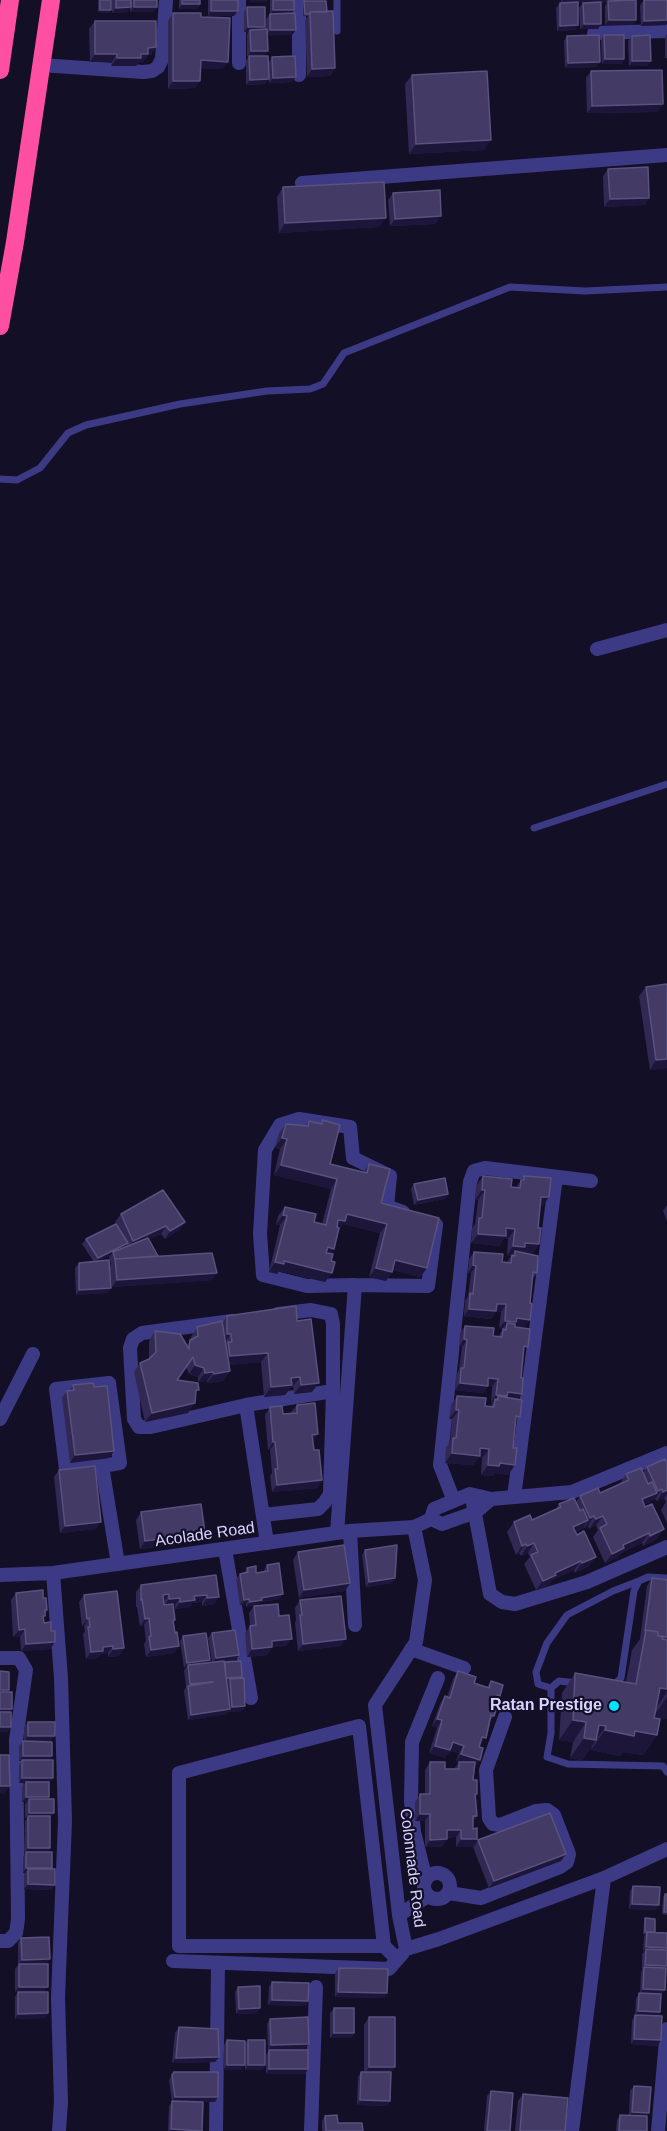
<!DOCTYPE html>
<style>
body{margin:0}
canvas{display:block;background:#130f26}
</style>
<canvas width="667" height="2131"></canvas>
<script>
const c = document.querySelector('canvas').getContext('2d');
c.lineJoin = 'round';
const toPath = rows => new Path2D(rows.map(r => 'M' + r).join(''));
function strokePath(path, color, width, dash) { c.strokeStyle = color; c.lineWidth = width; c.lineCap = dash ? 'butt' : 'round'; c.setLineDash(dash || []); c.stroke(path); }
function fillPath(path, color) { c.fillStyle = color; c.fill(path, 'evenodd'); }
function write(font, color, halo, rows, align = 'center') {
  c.font = font + ' Arial,sans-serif'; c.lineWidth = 4.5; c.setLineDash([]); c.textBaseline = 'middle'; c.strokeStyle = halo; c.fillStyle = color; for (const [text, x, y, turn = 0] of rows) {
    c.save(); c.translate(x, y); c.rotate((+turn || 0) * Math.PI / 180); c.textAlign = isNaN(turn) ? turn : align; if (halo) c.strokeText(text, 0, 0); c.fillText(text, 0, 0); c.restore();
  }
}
const lane = toPath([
 [337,31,337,0],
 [0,479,17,480,40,468,68,433,86,425,180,404,267,391,310,389,323,384,344,353,510,287,585,291,667,287],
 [534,828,667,784],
 [576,1683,559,1681,551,1688,551,1733,547,1757,568,1764,663,1766,667,1772],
 [614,1685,621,1678,634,1591,639,1581,648,1577,667,1578],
 [551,1688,538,1684,536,1672,547,1643,567,1615,613,1591,639,1581]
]);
const street = toPath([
 [239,0,239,63],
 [594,33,667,31],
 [41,65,143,72,152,71,158,67,162,59,166,0],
 [299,75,299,0],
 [302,183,667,155],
 [597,649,667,630],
 [355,1285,428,1286,436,1225,429,1222],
 [232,1321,142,1333,133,1339,130,1348,134,1419,139,1427,151,1427,246,1405],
 [0,1419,33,1354],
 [102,1466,66,1469,56,1389,109,1383,120,1463,102,1466,118,1564],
 [514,1497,556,1177],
 [491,1499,572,1492,667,1453],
 [454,1501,440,1465,470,1182,474,1171,485,1168,591,1181],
 [473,1503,490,1594,502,1602,515,1604,587,1582,667,1547],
 [263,1515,318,1509,325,1502,330,1494,333,1391],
 [350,1531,355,1625],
 [337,1533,355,1285,307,1286,263,1275,260,1234,265,1150,280,1125,299,1119,350,1127,353,1158,390,1176,387,1206,403,1212],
 [267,1543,246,1405,333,1391,333,1324,331,1314,311,1310,278,1314],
 [225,1549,251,1698],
 [53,1573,61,1678,65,1821,58,1997,61,2102,59,2131],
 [0,1575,53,1573,350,1531,414,1527,431,1519,442,1524,476,1512,491,1499,470,1494,434,1509,431,1519],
 [411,1649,464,1668],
 [0,1658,19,1658,26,1670,16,1740,18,1919,16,1933,8,1941,0,1941],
 '424 1886a13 13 0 1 1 26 0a13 13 0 1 1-26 0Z',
 [426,1880,414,1832,411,1801,412,1742,438,1678],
 [449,1893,481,1898,560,1867,567,1862,569,1854,554,1815,547,1810,536,1811,500,1825,493,1824,489,1818,486,1770,505,1717],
 [399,1915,428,1896],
 [384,1946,179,1946,179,1773,359,1726,384,1946,397,1959],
 [406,1949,399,1915,375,1705,416,1642,425,1580,414,1527],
 [406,1949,439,1939,604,1878,667,1849],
 [173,1961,389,1969,403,1953],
 [216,2131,218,1963],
 [311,2131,316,1987],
 [572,2131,604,1878],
 [658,2131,667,2029]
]);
const highway = toPath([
 [0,70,10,0],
 [0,326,15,242,51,0]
]);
const wall = toPath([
 [98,0,111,0,111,10,109,13,98,12],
 [112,0,157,0,157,7,153,12,130,12,130,8,127,12,112,13],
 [179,0,200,0,200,4,197,9,179,9],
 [208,0,238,0,234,16,208,16],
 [270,0,294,0,292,13,296,30,292,35,267,35,264,56,265,84,246,85,246,61,249,56,247,57,247,35,248,32,244,32,244,12,247,7,264,29,266,29,266,19,270,14],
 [561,0,615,0,615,1,633,25,605,25,605,6,607,3,601,3,598,29,580,29,579,8,583,3,578,3,575,30,557,31,556,8,560,3,562,3],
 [644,0,667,0,667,23,666,25,641,26,640,5],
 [304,1,327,12,335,68,330,76,307,77,305,20,308,16,303,16,303,4],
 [173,13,201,17,223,69,200,68,195,88,168,89,168,21],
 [95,21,156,47,151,55,148,55,143,62,139,62,136,66,111,66,112,62,90,62,89,29],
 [667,34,667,58,665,58,665,37],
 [604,35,624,59,621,64,602,64,601,40],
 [567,36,596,67,565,68,564,41],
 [632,36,651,61,647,66,629,66,628,41],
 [272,57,292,82,269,83,269,62],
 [591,71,657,112,587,113,586,78],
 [412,75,484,150,409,154,405,84],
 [608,169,649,198,644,205,604,207,603,176],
 [283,187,379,227,279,233,277,197],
 [393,193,436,224,390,226,388,200],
 [646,987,667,1068,650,1070,639,996],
 [322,1120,330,1164,363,1172,369,1164,381,1203,427,1268,420,1277,393,1270,386,1281,369,1277,380,1233,343,1224,339,1230,331,1254,325,1282,279,1271,277,1274,269,1272,280,1225,276,1225,278,1216,285,1207,314,1222,322,1224,331,1189,274,1175,280,1149,275,1147,279,1133,286,1124,305,1126,309,1121,320,1124],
 [483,1176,511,1187,516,1187,524,1176,542,1207,540,1207,533,1254,526,1253,537,1273,532,1280,525,1327,515,1326,523,1354,508,1475,495,1473,493,1476,481,1475,482,1458,478,1458,473,1465,445,1463,446,1447,450,1443,452,1419,449,1419,451,1405,457,1396,485,1406,490,1407,492,1403,491,1402,492,1386,488,1386,483,1393,455,1390,456,1375,459,1370,462,1347,459,1347,460,1333,465,1326,493,1336,498,1337,503,1329,499,1328,501,1312,496,1311,491,1319,464,1316,465,1301,468,1296,471,1273,468,1273,469,1259,474,1252,502,1262,507,1262,511,1256,507,1255,508,1239,504,1238,499,1246,471,1243,472,1228,475,1224,478,1200,475,1200,476,1186],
 [414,1184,448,1194,445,1199,414,1205,411,1189],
 [667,1205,667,1221,663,1211],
 [121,1214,185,1222,180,1229,165,1239,161,1234,149,1239,158,1257,212,1280,112,1287,110,1269,111,1288,107,1293,76,1295,75,1268,79,1263,94,1262,82,1244,86,1239,117,1225,115,1222],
 [111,1255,109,1257,111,1264,110,1267,98,1261],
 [227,1316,297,1321,312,1392,294,1394,293,1386,291,1387,285,1395,264,1397,261,1362,229,1365,230,1371,223,1381,207,1383,207,1381,198,1382,198,1377,189,1374,186,1367,177,1380,188,1413,145,1422,134,1372,140,1363,149,1359,149,1341,155,1331,187,1345,191,1340,191,1337,197,1327,223,1322],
 [73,1385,94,1387,109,1458,70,1463,62,1398,67,1391,70,1390],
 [297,1405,318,1434,313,1441,314,1450,322,1480,317,1488,272,1492,270,1476,272,1473,270,1450,268,1450,265,1415,270,1407,283,1414,292,1414,291,1412],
 [667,1463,667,1523,661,1510,666,1502,664,1498,657,1501,655,1499,651,1500,650,1502,644,1505,657,1539,643,1546,642,1543,621,1553,617,1558,605,1563,593,1537,598,1530,596,1525,589,1529,588,1526,584,1528,583,1527,582,1529,576,1532,589,1566,575,1573,574,1570,552,1580,549,1585,536,1590,524,1564,530,1557,528,1553,521,1556,519,1553,516,1555,507,1532,514,1522,532,1520,556,1509,559,1504,576,1502,580,1496,600,1493,620,1484,626,1474,643,1473,647,1467],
 [59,1470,96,1529,60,1533,54,1477],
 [141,1512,205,1533,200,1541,140,1549,136,1520],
 [365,1550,395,1578,392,1583,366,1587,362,1555],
 [298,1552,350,1583,345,1591,299,1598,293,1560],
 [267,1565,280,1599,260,1602,246,1607,246,1604,240,1605,236,1579,240,1574,244,1573,247,1568,256,1573,264,1571,264,1570],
 [216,1575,214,1604,202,1606,202,1602,192,1603,190,1607,175,1609,175,1605,173,1605,175,1620,173,1622,175,1633,179,1646,174,1653,146,1657,144,1644,146,1641,144,1625,140,1626,137,1607,136,1607,136,1592,141,1585],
 [652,1578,667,1580,667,1719,655,1717,657,1735,643,1755,623,1752,620,1756,591,1750,592,1746,582,1760,570,1758,573,1742,559,1740,562,1693,575,1673,626,1682,632,1650,640,1639,647,1586],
 [16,1593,43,1598,47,1610,43,1619,44,1623,51,1631,55,1642,50,1649,21,1651,20,1637,13,1637,11,1600],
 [84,1595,124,1648,119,1656,108,1657,108,1653,101,1654,98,1658,86,1659,83,1634,85,1631,84,1626,82,1626,79,1602],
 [300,1600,341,1646,298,1651,295,1623,296,1620,295,1608],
 [254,1606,279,1616,286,1646,272,1647,267,1655,247,1657,245,1633,250,1626,249,1613],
 [212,1633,236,1660,224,1662,245,1706,242,1711,228,1712,227,1714,188,1720,184,1691,186,1687,184,1670,186,1668,184,1668,180,1641,183,1636,208,1663,212,1662,208,1638],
 [458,1671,474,1683,487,1687,491,1681,500,1696,495,1703,494,1716,489,1722,481,1745,480,1745,480,1760,474,1767,473,1780,477,1794,475,1797,477,1816,473,1821,473,1829,477,1839,472,1847,456,1847,456,1837,447,1838,442,1847,425,1847,425,1821,415,1821,415,1802,420,1794,425,1794,425,1770,430,1762,445,1769,454,1769,459,1762,456,1761,459,1753,450,1751,445,1758,429,1753,437,1728,432,1726,440,1704,445,1696,447,1697,453,1679],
 [28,1722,51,1741,24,1741,24,1727],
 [23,1741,49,1760,50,1783,49,1797,48,1799,50,1818,50,1848,47,1852,52,1868,51,1869,52,1890,24,1889,24,1874,25,1873,23,1873,23,1857,26,1853,24,1853,25,1821,27,1818,25,1818,25,1804,27,1802,22,1802,22,1787,25,1783,19,1783,19,1765,22,1761,19,1761,19,1746],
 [478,1840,566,1854,561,1861,489,1888,473,1847],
 [633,1886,656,1910,629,1909,630,1891],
 [665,1894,667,1915,662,1914,663,1897],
 [645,1918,655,1932,667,1933,666,1950,667,1950,667,1968,661,1995,660,2012,658,2016,661,2040,657,2046,631,2044,632,2020,635,2016,636,1998,640,1993,641,1972,642,1970,642,1954,644,1952,643,1952,644,1937,645,1934,643,1934,644,1921],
 [21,1938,46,1964,45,1992,48,2013,45,2018,15,2019,15,1997,18,1992,31,1992,15,1992,15,1969,18,1965,18,1943],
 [339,1968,387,1993,384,1998,335,1997,335,1973],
 [272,1982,308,2001,305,2006,268,2005,269,1987],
 [238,1987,257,2013,236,2014,235,1992],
 [334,2008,354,2033,351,2038,330,2038,330,2013],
 [369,2017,391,2074,390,2101,387,2106,357,2105,358,2077,361,2072,364,2072,364,2025],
 [270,2019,305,2049,278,2050,308,2069,305,2074,266,2074,266,2055,269,2050,268,2050,267,2024],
 [179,2027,219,2057,215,2062,172,2063,175,2033],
 [227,2040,245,2044,248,2040,265,2065,262,2070,245,2070,245,2062,241,2070,223,2070,224,2045],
 [174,2072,215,2102,202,2102,202,2131,168,2131,169,2106,172,2102,169,2080],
 [634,2086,649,2113,647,2116,647,2131,616,2131,617,2120,620,2115,629,2116,630,2091],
 [491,2091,510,2131,484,2131,487,2096],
 [523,2094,565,2131,515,2131,518,2101],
 [325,2116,338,2123,363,2131,322,2131,322,2121]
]);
const shadedWall = toPath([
 [250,0,268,0,267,2,249,2],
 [563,0,615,0,613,3,608,1,607,3,562,3],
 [182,4,200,4,197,9,179,9],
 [131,7,127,12,112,13,116,8],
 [134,7,157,7,153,12,130,12],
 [100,10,111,10,109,13,98,12],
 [273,10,294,10,291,15,270,15],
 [211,11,238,11,234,16,208,16],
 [609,20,636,20,633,25,605,25],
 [667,20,667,23,666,25,641,26,644,21],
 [584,24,601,24,598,29,580,29],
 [578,25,575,30,557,31,560,26],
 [248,27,265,27,262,32,250,30,248,32,244,32],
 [270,30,296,30,292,35,267,36],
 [156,47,151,55,148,55,143,62,139,62,136,66,111,66,117,58,148,48],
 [251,51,268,51,264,56,247,57],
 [95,54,117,54,112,62,90,62],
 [605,59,624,59,621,64,602,64],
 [201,60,228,62,223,69,195,68],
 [632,61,651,61,647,66,629,66],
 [600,62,596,67,565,68,568,63],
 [335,68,330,76,307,77,312,69],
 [296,77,292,82,269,83,273,78],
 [269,79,265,84,246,85,250,80],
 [173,81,200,81,195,88,168,89],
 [663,104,657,112,587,113,592,106],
 [491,140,484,150,409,154,416,144],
 [649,198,644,205,604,207,610,199],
 [441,216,436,224,390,226,395,219],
 [386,218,379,227,279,233,285,223],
 [667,1059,667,1068,650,1070,656,1060],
 [282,1138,287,1139,280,1149,275,1147],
 [281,1165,337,1179,331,1189,274,1175],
 [482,1190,485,1190,478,1200,475,1200],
 [448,1194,445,1199,414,1205,418,1200],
 [541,1197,549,1197,542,1207,535,1206],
 [347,1214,387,1224,380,1233,343,1224,338,1231,332,1229,338,1220],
 [283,1215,287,1216,280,1225,276,1225],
 [185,1222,180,1229,165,1239,170,1231],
 [166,1226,161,1234,128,1248,133,1241],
 [506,1228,515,1229,508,1239,504,1238,499,1246,471,1243,478,1234],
 [128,1243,125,1248,113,1252,111,1255,95,1263,98,1258],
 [525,1243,539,1244,533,1254,515,1251,512,1256,507,1255,513,1246],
 [328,1247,334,1249,327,1258,321,1256],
 [395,1260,427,1268,420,1277,389,1269],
 [284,1261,332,1273,325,1282,279,1271,277,1274,269,1272,275,1262],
 [473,1265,476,1266,471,1273,468,1273],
 [376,1268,392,1272,386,1281,369,1277],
 [217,1273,212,1280,112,1287,117,1280],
 [111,1288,107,1293,76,1295,79,1290],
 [497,1304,506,1304,501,1312,492,1311],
 [469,1309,496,1311,491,1319,464,1316],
 [517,1318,530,1320,525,1327,513,1326,507,1323,503,1329,499,1328,505,1321],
 [227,1334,231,1334,224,1343,221,1344],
 [464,1339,467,1340,462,1347,459,1347],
 [268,1353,261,1362,223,1366,230,1356],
 [195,1365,204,1368,198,1377,189,1374],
 [230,1371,223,1381,207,1383,214,1374],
 [213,1372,207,1381,198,1382,205,1373],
 [300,1377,293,1386,291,1387,285,1395,264,1397,271,1387,291,1378],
 [488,1378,498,1379,492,1386,488,1386,483,1393,455,1390,460,1383],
 [319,1383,312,1392,294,1394,301,1385],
 [508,1392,522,1394,516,1401,498,1396,495,1401,495,1399,492,1403,491,1402,496,1395],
 [195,1403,188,1413,145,1422,152,1413],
 [456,1410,459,1410,452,1419,449,1419],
 [318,1434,312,1442,312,1435],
 [273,1442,275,1442,270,1450,268,1450],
 [480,1448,489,1449,482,1458,478,1458,473,1465,445,1463,452,1453],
 [114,1451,109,1458,70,1463,75,1455],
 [500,1463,515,1465,508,1475,495,1473,493,1476,481,1475,488,1465],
 [322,1480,317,1488,272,1492,277,1485],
 [662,1489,655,1499,652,1500,658,1491],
 [667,1490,667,1494,664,1498,657,1501,663,1492],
 [657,1493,650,1502,635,1509,642,1499],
 [594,1516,588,1526,584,1528,590,1518],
 [603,1516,596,1525,589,1529,596,1519],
 [588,1520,582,1529,566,1536,573,1527],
 [101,1522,96,1529,60,1533,65,1526],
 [664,1529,657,1539,643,1546,650,1536],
 [205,1533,200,1541,140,1549,145,1541],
 [649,1533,642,1543,621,1553,617,1558,605,1563,612,1554,623,1545],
 [534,1543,528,1553,521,1556,527,1546],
 [526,1544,519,1553,516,1555,522,1546],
 [596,1557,589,1566,575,1573,582,1563],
 [581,1561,574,1570,552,1580,549,1585,536,1590,543,1581,555,1573],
 [395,1578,392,1583,366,1587,369,1582],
 [350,1583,345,1591,299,1598,304,1590],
 [169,1594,164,1601,163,1595],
 [283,1594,280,1599,260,1602,258,1605,246,1607,250,1602,261,1598],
 [207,1595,202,1602,192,1603,190,1607,175,1609,180,1602,194,1596],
 [219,1597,214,1604,202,1606,207,1598],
 [180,1598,175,1605,164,1606,169,1599],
 [249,1599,246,1604,240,1605,244,1600],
 [89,1618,84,1626,82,1626,87,1619],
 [149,1618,144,1625,140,1626,145,1619],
 [25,1629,20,1637,13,1637,19,1630],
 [292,1639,286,1646,272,1647,267,1655,247,1657,252,1649,272,1641],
 [346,1639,341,1646,298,1651,303,1644],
 [55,1642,50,1649,21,1651,26,1644],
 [113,1646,108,1653,101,1654,98,1658,86,1659,91,1652,103,1647],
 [179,1646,174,1653,146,1657,151,1650],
 [124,1648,119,1656,108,1657,113,1649],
 [239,1655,236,1660,212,1663,216,1658],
 [210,1660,207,1665,188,1665,186,1668,184,1668,187,1663],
 [660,1688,667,1689,667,1692,655,1710],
 [0,1690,9,1690,7,1692,0,1692],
 [497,1695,500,1696,495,1703,491,1702],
 [667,1697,667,1719,653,1717],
 [245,1706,242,1711,228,1712,232,1707],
 [0,1709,12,1709,8,1714,0,1714],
 [230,1709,227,1714,188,1720,191,1715],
 [437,1719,442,1720,437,1728,432,1726],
 [573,1720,586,1722,573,1742,559,1740],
 [599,1725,606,1726,582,1760,570,1758,584,1738],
 [0,1727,11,1727,8,1732,0,1732],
 [605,1730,635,1731,657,1735,643,1755,623,1752,620,1756,591,1750],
 [28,1736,55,1736,51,1741,24,1741],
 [482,1737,486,1738,481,1745,477,1744],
 [453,1742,464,1746,459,1753,450,1751,445,1758,429,1753,435,1746],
 [461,1754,480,1760,474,1767,456,1761],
 [23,1756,52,1756,48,1761,19,1761],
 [22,1778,53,1778,50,1783,19,1783],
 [0,1786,10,1786,4,1794,0,1794],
 [26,1797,49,1797,46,1802,29,1799,27,1802,22,1802],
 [29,1813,54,1813,50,1818,28,1816,27,1818,25,1818],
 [420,1814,430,1814,425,1821,415,1821],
 [447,1830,461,1830,456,1837,442,1838],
 [447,1839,442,1847,425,1847,430,1840],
 [461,1839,477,1839,472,1847,456,1847],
 [28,1848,50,1848,46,1853,24,1853],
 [566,1854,561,1861,489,1888,494,1881],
 [26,1868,52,1868,48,1873,28,1869,25,1873,23,1873],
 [28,1884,55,1885,52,1890,24,1889],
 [632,1904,659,1905,656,1910,629,1909],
 [646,1947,667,1948,667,1949,664,1953,646,1949,644,1952,643,1952],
 [50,1959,46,1964,18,1965,22,1960],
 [645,1965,667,1966,667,1968,665,1971,644,1967,642,1970],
 [19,1987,48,1987,44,1992,15,1992],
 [643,1989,665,1990,661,1995,640,1994],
 [338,1992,387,1993,384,1998,335,1997],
 [272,2000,308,2001,305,2006,268,2005],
 [260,2008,257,2013,236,2014,239,2009],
 [638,2011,660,2012,657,2017,635,2016],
 [48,2013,45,2018,15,2019,18,2014],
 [334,2033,354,2033,351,2038,330,2038],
 [634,2039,661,2040,657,2046,631,2044],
 [309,2044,305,2049,268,2050,271,2045],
 [219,2057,215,2062,172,2063,176,2058],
 [227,2065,245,2065,241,2070,223,2070],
 [248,2065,265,2065,262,2070,245,2070],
 [369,2067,395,2067,390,2075,364,2075],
 [269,2069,308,2069,305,2074,266,2074],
 [175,2097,218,2097,215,2102,171,2102],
 [360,2100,390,2101,387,2106,357,2105],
 [632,2112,649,2113,646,2118,629,2117],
 [171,2129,202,2131,170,2131]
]);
const building = toPath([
 [100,0,111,0,111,10,100,10,100,0],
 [116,0,131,0,131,7,116,8,116,0],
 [134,0,157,0,157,7,134,7,134,0],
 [182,0,200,0,200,4,182,4,182,0],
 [211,0,238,0,238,11,211,11,211,0],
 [273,0,294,0,294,10,273,10,273,0],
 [636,0,636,20,609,20,608,1,636,0],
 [644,0,667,0,667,20,644,21,644,0],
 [304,1,326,1,327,12,310,12,309,14,305,14,304,1],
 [578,2,578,25,560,26,560,3,578,2],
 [601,2,601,24,584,24,583,3,601,2],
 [247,7,265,7,265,27,248,27,247,7],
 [333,11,335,68,312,69,310,12,333,11],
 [173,13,201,13,201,17,230,18,228,62,201,60,200,81,173,81,173,13],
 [295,13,296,30,270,30,270,14,295,13],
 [95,21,156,21,156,47,148,48,148,54,141,54,141,58,117,58,117,54,95,54,95,21],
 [267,29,268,51,251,51,250,30,267,29],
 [599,35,600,62,568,63,567,36,599,35],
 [604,35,624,35,624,59,605,59,604,35],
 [650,35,651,61,632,61,632,36,650,35],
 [249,56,268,56,269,79,250,80,249,56],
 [295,56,296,77,273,78,272,57,295,56],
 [662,70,663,104,592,106,591,71,662,70],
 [487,71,491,140,416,144,412,75,487,71],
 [648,167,649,198,610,199,608,169,648,167],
 [384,182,386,218,285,223,283,187,384,182],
 [440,190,441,216,395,219,393,193,440,190],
 [667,984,667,1059,656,1060,646,987,667,984],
 [322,1120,340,1125,330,1164,367,1173,369,1164,390,1169,381,1203,439,1218,427,1268,395,1260,392,1272,376,1268,387,1224,347,1214,345,1221,338,1220,337,1227,339,1228,334,1249,328,1247,326,1253,333,1254,331,1261,335,1262,332,1273,284,1261,284,1264,275,1262,287,1216,283,1215,285,1207,316,1214,314,1222,326,1225,337,1179,281,1165,287,1139,282,1138,286,1124,308,1126,309,1121,322,1124,322,1120],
 [483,1176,512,1179,511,1187,520,1188,521,1180,524,1180,524,1176,551,1178,549,1197,541,1197,538,1228,541,1228,539,1244,525,1243,525,1247,513,1246,515,1229,506,1228,506,1236,478,1234,479,1218,482,1218,485,1190,482,1190,483,1176],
 [445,1178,448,1194,418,1200,414,1184,445,1178],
 [163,1190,185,1222,170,1231,166,1226,133,1241,121,1214,163,1190],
 [116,1224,128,1243,98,1258,86,1239,116,1224],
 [148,1238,158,1256,115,1259,113,1252,148,1238],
 [515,1251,538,1256,537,1273,533,1272,530,1303,532,1304,530,1320,517,1318,516,1322,505,1321,506,1304,497,1304,496,1311,469,1309,470,1293,473,1294,476,1266,473,1265,474,1252,503,1254,502,1262,511,1263,512,1255,515,1256,515,1251],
 [212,1253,217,1273,117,1280,115,1259,212,1253],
 [109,1260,111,1288,79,1290,79,1263,109,1260],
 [296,1306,297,1321,311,1319,319,1383,301,1385,300,1377,291,1378,292,1385,271,1387,268,1353,230,1356,228,1342,232,1342,231,1334,227,1334,227,1316,296,1306],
 [222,1321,230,1371,214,1374,213,1372,205,1373,204,1368,195,1365,193,1357,177,1380,198,1383,199,1390,196,1390,195,1403,152,1413,140,1363,149,1359,156,1352,155,1331,180,1334,189,1349,190,1340,198,1336,197,1327,222,1321],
 [507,1323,515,1324,515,1327,530,1329,528,1347,524,1346,521,1378,523,1378,522,1394,508,1392,507,1396,496,1395,498,1379,488,1378,488,1386,460,1383,461,1368,464,1368,467,1340,464,1339,465,1326,494,1328,493,1336,502,1337,503,1329,506,1330,507,1323],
 [93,1383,94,1387,107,1386,114,1451,75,1455,67,1391,74,1390,73,1385,93,1383],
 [457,1396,486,1398,485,1406,494,1407,495,1399,498,1400,498,1396,522,1400,520,1417,516,1416,513,1448,517,1448,515,1465,500,1463,499,1466,488,1465,489,1449,480,1448,480,1456,452,1453,453,1438,456,1438,459,1410,456,1410,457,1396],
 [315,1403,318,1434,312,1435,314,1450,319,1450,322,1480,277,1485,275,1469,278,1469,275,1442,273,1442,270,1407,282,1406,283,1414,297,1413,297,1405,315,1403],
 [665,1459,667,1463,667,1490,663,1492,662,1489,658,1491,647,1467,665,1459],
 [95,1466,101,1522,65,1526,59,1470,95,1466],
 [641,1468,648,1484,652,1482,657,1493,642,1499,645,1507,652,1504,664,1529,650,1536,649,1533,623,1545,624,1548,612,1554,600,1528,607,1524,603,1516,596,1519,594,1516,590,1518,580,1496,598,1488,600,1493,629,1480,626,1474,641,1468],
 [574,1498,580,1511,583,1509,588,1520,573,1527,577,1535,584,1531,596,1557,582,1563,581,1561,555,1573,556,1575,543,1581,531,1555,538,1552,534,1543,527,1546,526,1544,522,1546,514,1522,530,1515,532,1520,561,1507,559,1504,574,1498],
 [201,1504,205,1533,145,1541,141,1512,201,1504],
 [344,1545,350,1583,304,1590,298,1552,344,1545],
 [397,1545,395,1578,369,1582,365,1550,397,1545],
 [279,1563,283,1594,261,1598,262,1600,250,1602,249,1599,244,1600,240,1574,248,1572,247,1568,256,1566,256,1573,268,1571,267,1565,279,1563],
 [216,1575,219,1597,207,1598,207,1595,194,1596,195,1600,180,1602,180,1598,169,1599,169,1594,163,1595,164,1605,173,1604,175,1620,173,1620,175,1633,177,1632,179,1646,151,1650,149,1637,151,1636,149,1618,145,1619,142,1599,141,1600,141,1585,216,1575],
 [652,1578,667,1580,667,1637,658,1636,658,1632,646,1630,645,1631,652,1578],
 [43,1590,43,1598,46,1598,47,1610,45,1610,45,1616,43,1616,44,1623,51,1622,51,1631,55,1631,55,1642,26,1644,25,1629,19,1630,16,1593,43,1590],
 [117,1591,124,1648,113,1649,113,1646,103,1647,103,1651,91,1652,88,1627,90,1627,89,1618,87,1619,84,1595,117,1591],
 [341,1596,346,1639,303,1644,300,1615,302,1615,300,1600,341,1596],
 [278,1604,279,1616,289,1615,292,1639,272,1641,272,1647,252,1649,250,1626,256,1625,254,1606,278,1604],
 [235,1630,239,1655,216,1658,212,1633,235,1630],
 [646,1630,658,1632,658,1636,663,1636,662,1639,667,1640,667,1689,660,1688,654,1718,660,1719,657,1735,635,1731,634,1736,605,1730,606,1726,599,1725,596,1740,584,1738,586,1722,573,1720,575,1673,636,1684,646,1630],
 [206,1633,210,1660,187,1663,183,1636,206,1633],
 [224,1661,230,1709,191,1715,188,1686,213,1682,190,1684,188,1665,224,1661],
 [241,1661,242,1677,226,1678,225,1662,241,1661],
 [0,1671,9,1672,9,1690,0,1690,0,1671],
 [458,1671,476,1677,474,1683,489,1688,491,1681,503,1685,500,1696,497,1695,494,1703,498,1704,494,1716,491,1715,486,1738,482,1737,479,1747,483,1748,480,1760,461,1754,464,1746,453,1742,450,1750,435,1746,442,1720,437,1719,445,1696,450,1698,458,1671],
 [244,1678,245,1706,232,1707,230,1679,244,1678],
 [0,1692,12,1692,12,1709,0,1709,0,1692],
 [0,1712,11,1712,11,1727,0,1727,0,1712],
 [28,1722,55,1722,55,1736,28,1736,28,1722],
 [23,1741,52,1742,52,1756,23,1756,23,1741],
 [0,1755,9,1755,10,1786,0,1786,0,1755],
 [22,1760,53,1760,53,1778,22,1778,22,1760],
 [430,1762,445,1762,445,1769,459,1769,459,1762,475,1762,473,1780,477,1780,477,1794,475,1794,477,1816,473,1816,473,1829,477,1828,477,1839,461,1839,461,1830,447,1830,447,1839,430,1840,430,1814,420,1814,420,1794,430,1794,430,1762],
 [26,1782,49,1782,49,1797,26,1797,26,1782],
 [29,1799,54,1799,54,1813,29,1813,29,1799],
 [550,1813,566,1854,494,1881,478,1840,550,1813],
 [28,1816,50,1816,50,1848,28,1848,28,1816],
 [26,1852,52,1852,52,1868,26,1868,26,1852],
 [28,1869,55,1869,55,1885,28,1884,28,1869],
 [633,1886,660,1887,659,1905,632,1904,633,1886],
 [665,1894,667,1894,667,1912,664,1912,665,1894],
 [645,1918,655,1919,655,1932,645,1932,645,1918],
 [647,1932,667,1933,667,1948,646,1947,647,1932],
 [49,1937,50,1959,22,1960,21,1938,49,1937],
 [646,1949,667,1950,667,1966,645,1965,646,1949],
 [19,1964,48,1964,48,1987,19,1987,19,1964],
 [644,1967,666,1968,665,1990,643,1989,644,1967],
 [339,1968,388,1969,387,1993,338,1992,339,1968],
 [272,1982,309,1983,308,2001,272,2000,272,1982],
 [260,1986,260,2008,239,2009,238,1987,260,1986],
 [18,1992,48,1992,48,2013,18,2014,18,1992],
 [639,1993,661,1994,660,2012,638,2011,639,1993],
 [334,2008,354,2008,354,2033,334,2033,334,2008],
 [635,2015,662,2016,661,2040,634,2039,635,2015],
 [308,2017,309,2044,271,2045,270,2019,308,2017],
 [369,2017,395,2017,395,2067,369,2067,369,2017],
 [179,2027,218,2029,219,2057,176,2058,179,2027],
 [227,2040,245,2041,245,2065,227,2065,227,2040],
 [248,2040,265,2040,265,2065,248,2065,248,2040],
 [269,2050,308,2050,308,2069,269,2069,269,2050],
 [174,2072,218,2072,218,2097,175,2097,172,2075,174,2072],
 [361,2072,391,2072,390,2101,360,2100,361,2072],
 [634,2086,651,2087,649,2113,632,2112,634,2086],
 [491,2091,513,2093,510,2131,487,2131,491,2091],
 [523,2094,568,2098,565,2131,520,2131,523,2094],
 [172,2101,203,2102,202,2131,171,2129,172,2101],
 [337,2115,338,2123,362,2123,363,2131,326,2131,325,2116,337,2115],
 [620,2115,647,2116,647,2131,619,2131,620,2115]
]);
const markers = [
 [614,1706,6,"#00e5ff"]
];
const streetNames = [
 ["Acolade Road",205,1535,-8],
 ["Colonnade Road",412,1868,83]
];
const poiNames = [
 ["Ratan Prestige",602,1706]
];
strokePath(lane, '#3d3a85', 7);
strokePath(street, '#3d3a85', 14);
strokePath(highway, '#ff4fa3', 18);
fillPath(wall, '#312854');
fillPath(shadedWall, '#1d163a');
fillPath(building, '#433a66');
strokePath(building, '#5a527e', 1.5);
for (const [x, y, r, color] of markers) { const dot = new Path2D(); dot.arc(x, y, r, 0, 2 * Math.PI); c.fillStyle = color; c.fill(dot); strokePath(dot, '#130f26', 2); }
write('16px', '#d9d4ff', '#130f26', streetNames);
write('bold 16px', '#d9d4ff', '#130f26', poiNames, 'right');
</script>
